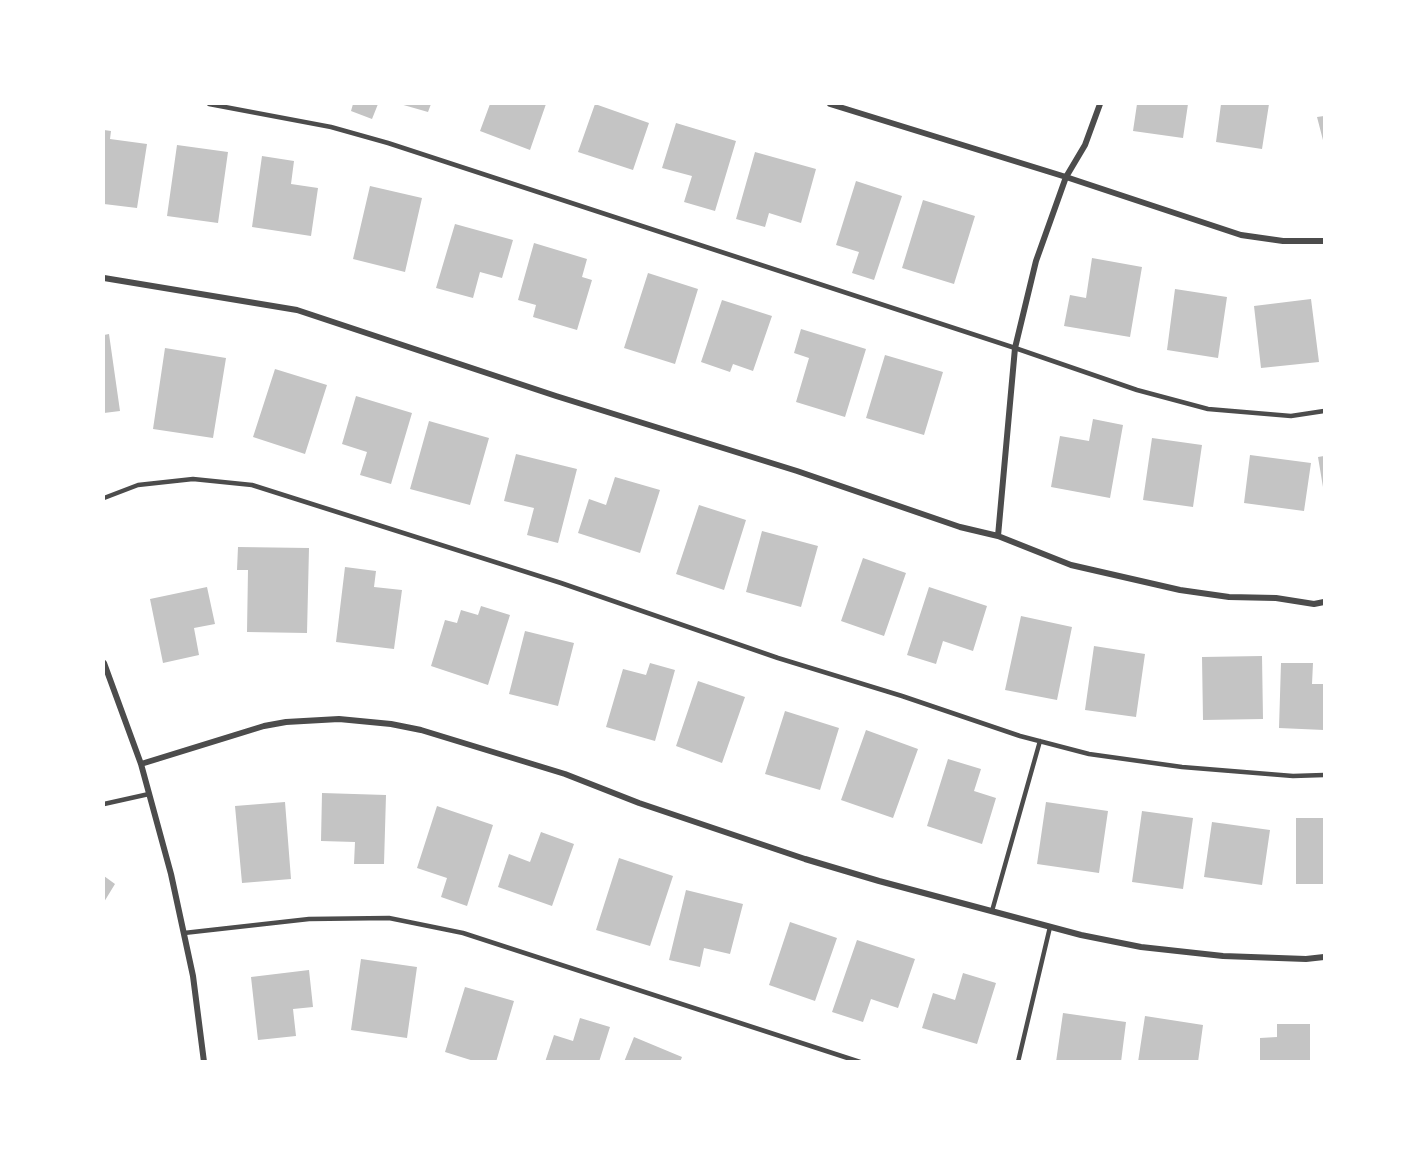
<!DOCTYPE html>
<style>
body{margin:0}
#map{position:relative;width:1428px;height:1165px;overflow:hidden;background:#fff;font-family:Overpass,sans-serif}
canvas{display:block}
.frame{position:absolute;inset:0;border:105px solid #fff;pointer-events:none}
</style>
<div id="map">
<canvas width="1428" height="1165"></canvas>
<div class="frame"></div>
</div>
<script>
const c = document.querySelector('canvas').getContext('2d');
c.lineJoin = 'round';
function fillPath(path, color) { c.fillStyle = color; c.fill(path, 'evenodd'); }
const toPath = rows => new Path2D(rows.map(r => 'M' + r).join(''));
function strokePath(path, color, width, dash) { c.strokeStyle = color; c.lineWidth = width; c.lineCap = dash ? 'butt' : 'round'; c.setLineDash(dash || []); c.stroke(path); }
const building = toPath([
 [353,104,378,104,372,119,351,111],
 [400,104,431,104,428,112],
 [490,104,546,104,530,150,480,131],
 [595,104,649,123,633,170,578,152],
 [1137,104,1188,104,1183,138,1133,131],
 [1221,104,1269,104,1262,149,1216,142],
 [1324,116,1324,144,1317,117],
 [676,123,736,141,715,211,684,202,692,176,662,168],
 [104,130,111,131,110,139,147,144,137,208,104,204],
 [177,145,228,152,218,223,167,216],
 [755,152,816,169,801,223,769,213,765,227,736,219],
 [262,156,294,161,291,184,318,188,311,236,252,227],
 [856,181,902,196,874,280,852,273,859,252,836,245],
 [370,186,422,198,405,272,353,259],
 [923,200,975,216,954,284,902,268],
 [455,224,513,240,502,278,480,272,473,298,436,288],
 [534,243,587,259,582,277,592,280,577,330,533,317,536,305,518,300],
 [1092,258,1142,267,1130,337,1064,326,1070,295,1086,298],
 [648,273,698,289,675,364,624,348],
 [1175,289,1227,297,1218,358,1167,350],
 [1311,299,1319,362,1261,368,1254,306],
 [722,300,772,316,753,371,733,364,730,372,701,362],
 [801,329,866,349,845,417,796,402,809,358,794,353],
 [109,334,120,411,104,413,104,335],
 [165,348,226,358,213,438,153,429],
 [885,355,943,372,924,435,866,418],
 [275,369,327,385,305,454,253,437],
 [356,396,412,413,391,484,360,475,367,452,342,444],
 [1093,419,1123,425,1110,498,1051,487,1060,436,1089,441],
 [429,421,489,438,470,505,410,489],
 [1152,438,1202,445,1193,507,1143,500],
 [516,454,577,469,558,543,527,535,534,508,504,501],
 [1250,455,1311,463,1304,511,1244,503],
 [1324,456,1324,487,1323,487,1318,457],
 [615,477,660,490,640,553,578,533,589,499,606,505],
 [699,505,746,520,724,590,676,574],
 [762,531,818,546,801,607,746,592],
 [238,547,309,548,307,633,247,632,248,570,237,570],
 [863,558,906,573,884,636,841,621],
 [345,567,376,571,374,587,402,590,394,649,336,642],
 [207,587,215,624,194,628,199,655,163,663,150,599],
 [929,587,987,606,973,651,943,641,936,664,907,655],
 [481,606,510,615,488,685,431,666,445,620,457,623,461,610,478,615],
 [1021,616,1072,627,1057,700,1005,690],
 [525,631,574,643,558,706,509,694],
 [1094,646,1145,654,1136,717,1085,710],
 [1262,656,1263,719,1203,720,1202,657],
 [650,663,675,670,655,741,606,727,623,669,646,675],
 [1281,663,1313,663,1312,684,1324,684,1324,730,1279,728],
 [698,681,745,697,722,763,676,746],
 [785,711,839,728,820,790,765,774],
 [866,730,918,749,893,818,841,800],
 [948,759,981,769,974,791,996,798,982,844,927,826],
 [322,793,386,795,384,864,354,864,355,842,321,841],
 [285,802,291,879,242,883,235,806],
 [1046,802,1108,811,1099,873,1037,864],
 [437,806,493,825,467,906,441,897,447,878,417,868],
 [1142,811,1193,818,1183,889,1132,882],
 [1296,818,1324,818,1324,884,1296,884],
 [1212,822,1270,830,1262,885,1204,877],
 [541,832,574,844,552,906,498,887,509,854,530,862],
 [619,858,673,876,650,946,596,930],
 [104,876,115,884,104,902],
 [686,890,743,904,730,954,704,948,700,967,669,960],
 [790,922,837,938,815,1001,769,985],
 [857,940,915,959,898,1008,871,999,863,1022,832,1012],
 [361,959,417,967,407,1038,351,1030],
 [309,970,313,1007,293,1009,296,1036,258,1040,251,977],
 [963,973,996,983,977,1044,922,1028,933,993,955,1000],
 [465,987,514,1001,496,1062,477,1062,445,1052],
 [1063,1013,1126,1022,1121,1062,1056,1062],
 [1145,1016,1203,1025,1198,1062,1138,1062],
 [580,1018,610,1027,599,1062,545,1062,554,1035,573,1041],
 [1277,1024,1310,1024,1310,1062,1260,1062,1260,1038,1277,1037],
 [634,1037,682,1057,680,1062,624,1062]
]);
const service = toPath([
 [209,104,331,127,388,143,1015,348,1137,390,1208,409,1291,416,1324,411],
 [104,498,138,485,193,479,252,485,561,583,778,658,902,696,1020,736,1089,754,1182,767,1293,776,1324,775],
 [104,804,149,794],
 [992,911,1040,741],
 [184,933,309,919,389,918,463,933,860,1062],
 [1018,1062,1050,927]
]);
const minor = toPath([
 [830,104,1066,177,1241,235,1283,241,1324,241],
 [104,278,297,310,556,396,797,471,960,527,998,536,1071,565,1180,590,1229,597,1276,598,1314,604,1324,602],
 [998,536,1015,348,1036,261,1066,177,1085,145,1100,104],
 [104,663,141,764,171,874,193,976,204,1062],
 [141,764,264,726,286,722,339,719,391,724,421,730,565,774,639,803,805,859,879,881,1081,935,1141,947,1223,956,1306,959,1324,957]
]);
fillPath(building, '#c4c4c4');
strokePath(service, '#4c4c4c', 4.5);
strokePath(minor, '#4c4c4c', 6);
</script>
